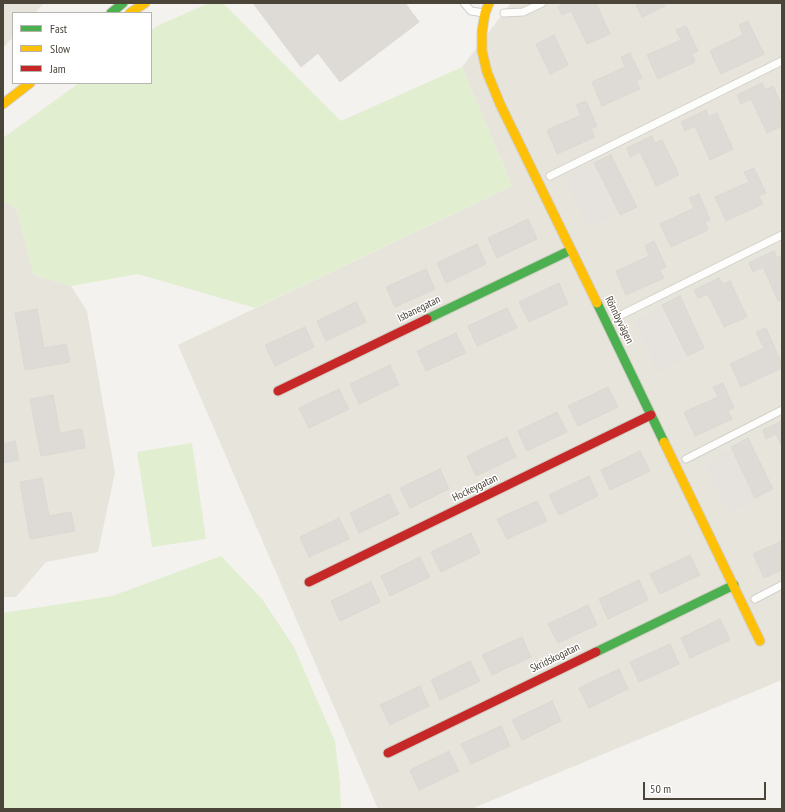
<!DOCTYPE html>
<meta charset="utf-8">
<style>
body{margin:0}
#map{position:relative;width:785px;height:812px;overflow:hidden;background:#f4f2ee;font-family:"PT Sans Narrow",sans-serif}
canvas{display:block}
.frame{position:absolute;inset:0;border:4px solid #4b4439;pointer-events:none}
.legend{position:absolute;left:12px;top:12px;width:140px;height:72px;box-sizing:border-box;background:#fff;border:1px solid #b7b4b0;margin:0;padding:5px 7px;list-style:none;font-size:12px;color:#4b4439}
.legend li{display:flex;align-items:center;gap:8px;height:20px}
.legend b{width:20px;border:1px solid #b7b4b0}
.scale{position:absolute;left:643px;top:782px;width:123px;height:18px;box-sizing:border-box;border:2px solid #4b4439;border-top:0;padding-left:5px;font-size:12px;line-height:14px;white-space:nowrap;color:#4b4439;-webkit-text-stroke:3px #fff;paint-order:stroke}
</style>
<div id="map">
<canvas width="785" height="812"></canvas>
<div class="frame"></div>
<ul class="legend">
<li><b style="height:5px;background:#4caf50"></b>Fast</li>
<li><b style="height:5px;background:#ffc107"></b>Slow</li>
<li><b style="height:5px;background:#c62828"></b>Jam</li>
</ul>
<div class="scale">50 m</div>
</div>
<script>
const c = document.querySelector('canvas').getContext('2d');
c.lineJoin = 'round';
function fillPath(path, color) { c.fillStyle = color; c.fill(path, 'evenodd'); }
const toPath = rows => new Path2D(rows.map(r => 'M' + r).join(''));
function strokePath(path, color, width, dash) { c.strokeStyle = color; c.lineWidth = width; c.lineCap = dash ? 'butt' : 'round'; c.setLineDash(dash || []); c.stroke(path); }
function write(font, color, halo, rows, align = 'center') {
  c.font = font + ' "PT Sans Narrow",sans-serif'; c.lineWidth = 3; c.setLineDash([]); c.textBaseline = 'middle'; c.strokeStyle = halo; c.fillStyle = color; for (const [text, x, y, turn = 0] of rows) {
    c.save(); c.translate(x, y); c.rotate((+turn || 0) * Math.PI / 180); c.textAlign = isNaN(turn) ? turn : align; if (halo) c.strokeText(text, 0, 0); c.fillText(text, 0, 0); c.restore();
  }
}
const residential = toPath([
 [3,3,44,3,35,13,13,13,13,37,3,48],
 [511,3,782,3,782,680,471,809,378,809,178,345,512,186,462,67],
 [3,202,16,208,34,275,71,286,87,311,115,473,98,552,46,562,16,597,3,597]
]);
const green = toPath([
 [209,3,223,3,341,121,462,67,512,186,255,308,138,274,71,286,34,275,16,208,3,202,3,138,79,83,151,83,151,30,157,26],
 [192,443,206,539,152,547,137,452],
 [221,556,262,599,294,647,335,741,340,784,341,809,3,809,3,613,112,596]
]);
const parking = toPath([
 [591,164,616,215,589,227,564,176],
 [660,308,685,359,658,372,634,321],
 [731,449,756,500,729,513,704,462]
]);
const building = toPath([
 [253,3,405,3,419,22,340,82,318,53,301,67,253,3],
 [565,3,596,3,610,34,587,44,571,11,562,15,558,7,565,3],
 [635,3,663,3,665,6,642,17,635,3],
 [748,21,764,54,721,74,710,51,743,35,739,25,748,21],
 [686,26,698,51,692,54,695,62,658,79,647,55,681,40,676,30,686,26],
 [554,35,568,65,550,74,536,44,554,35],
 [630,53,642,78,636,81,640,89,602,106,592,82,625,67,621,57,630,53],
 [762,83,765,90,773,86,782,106,782,126,767,133,751,99,741,104,737,95,762,83],
 [586,101,597,126,591,129,595,137,557,154,547,130,581,115,576,105,586,101],
 [706,110,709,117,717,113,733,149,710,160,695,126,685,131,681,122,706,110],
 [652,136,655,143,662,140,679,175,656,186,640,152,630,157,627,148,652,136],
 [611,155,637,207,620,215,594,163,611,155],
 [754,168,766,193,759,196,763,204,726,221,715,197,749,182,744,172,754,168],
 [699,194,710,220,705,222,708,230,671,247,660,224,694,208,689,198,699,194],
 [528,219,537,239,497,258,488,238,528,219],
 [654,241,666,267,660,270,664,278,626,295,616,271,649,256,645,246,654,241],
 [477,244,486,264,446,283,437,263,477,244],
 [774,251,777,258,782,255,782,299,778,301,763,267,753,272,749,263,774,251],
 [426,269,435,289,395,307,386,287,426,269],
 [719,278,723,284,730,281,747,317,724,327,708,294,698,298,694,290,719,278],
 [559,283,568,304,529,322,519,302,559,283],
 [680,296,704,348,687,356,662,305,680,296],
 [356,302,366,322,326,341,317,321,356,302],
 [507,308,517,328,477,346,468,326,507,308],
 [37,309,44,348,66,344,70,362,25,370,15,313,37,309],
 [305,327,314,347,275,366,265,345,305,327],
 [766,328,782,364,782,368,741,387,730,364,764,348,756,332,766,328],
 [456,333,466,353,426,371,417,351,456,333],
 [390,365,399,385,359,404,350,384,390,365],
 [723,383,734,408,728,411,732,419,695,436,684,412,718,397,713,387,723,383],
 [608,387,618,407,578,426,568,406,608,387],
 [339,389,349,409,309,428,299,408,339,389],
 [53,395,60,433,82,429,85,448,41,456,30,399,53,395],
 [557,412,567,432,527,451,518,431,557,412],
 [782,421,782,447,776,434,766,439,763,430,782,421],
 [507,437,516,457,476,476,467,456,507,437],
 [748,438,773,489,755,498,731,447,748,438],
 [15,441,19,460,3,463,3,444,15,441],
 [640,451,650,471,610,490,601,470,640,451],
 [440,469,449,489,410,508,400,488,440,469],
 [589,476,598,496,559,515,549,495,589,476],
 [42,478,49,516,71,512,75,531,30,539,20,482,42,478],
 [389,494,399,514,359,533,350,513,389,494],
 [537,501,547,521,507,539,497,519,537,501],
 [339,518,349,539,309,557,300,537,339,518],
 [471,533,480,553,441,572,431,552,471,533],
 [782,541,782,570,764,578,753,554,782,541],
 [690,555,700,575,660,594,650,574,690,555],
 [420,557,430,577,390,596,381,576,420,557],
 [639,580,648,600,608,619,599,599,639,580],
 [371,582,380,602,340,621,331,601,371,582],
 [588,605,597,625,558,643,548,624,588,605],
 [720,619,730,640,690,658,681,638,720,619],
 [522,637,531,657,492,675,482,655,522,637],
 [670,644,679,664,639,682,630,662,670,644],
 [470,661,480,681,440,700,431,680,470,661],
 [619,669,628,689,589,708,579,688,619,669],
 [420,686,429,706,390,725,380,705,420,686],
 [552,701,561,721,522,740,512,720,552,701],
 [501,726,510,746,471,764,461,744,501,726],
 [449,751,459,771,419,790,410,770,449,751]
]);
const lane = toPath([
 [464,3,471,11,484,13],
 [504,13,523,12,542,3],
 [550,176,782,61],
 [619,316,782,235],
 [686,459,782,410],
 [755,599,782,585]
]);
const fast = toPath([
 [111,13,123,3],
 [597,303,664,442],
 [427,319,571,250],
 [596,652,734,585]
]);
const slow = toPath([
 [489,3,485,13,482,32,482,51,487,72,500,104,597,303],
 [130,13,145,3],
 [3,104,30,83],
 [664,442,760,641]
]);
const jam = toPath([
 [278,391,427,319],
 [309,582,651,415],
 [388,753,596,652]
]);
const streetNames = [
 ["Isbanegatan",419,309,-26],
 ["Rönnbyvägen",619,320,64],
 ["Hockeygatan",475,488,-26],
 ["Skridskogatan",555,658,-26]
];
fillPath(residential, '#e7e4dc');
fillPath(green, '#e1eecf');
fillPath(parking, '#e6e3df');
fillPath(building, '#dedbd6');
strokePath(building, '#dcd9d4', 1);
strokePath(lane, '#d2d0cb', 9);
strokePath(fast, '#d3cfc5', 11);
strokePath(slow, '#d3cfc5', 11);
strokePath(jam, '#d3cfc5', 11);
strokePath(lane, '#fdfdfc', 7);
strokePath(fast, '#4caf50', 9);
strokePath(slow, '#ffc107', 9);
strokePath(jam, '#c62828', 9);
write('11px', '#4b4439', '#fff', streetNames);
</script>
